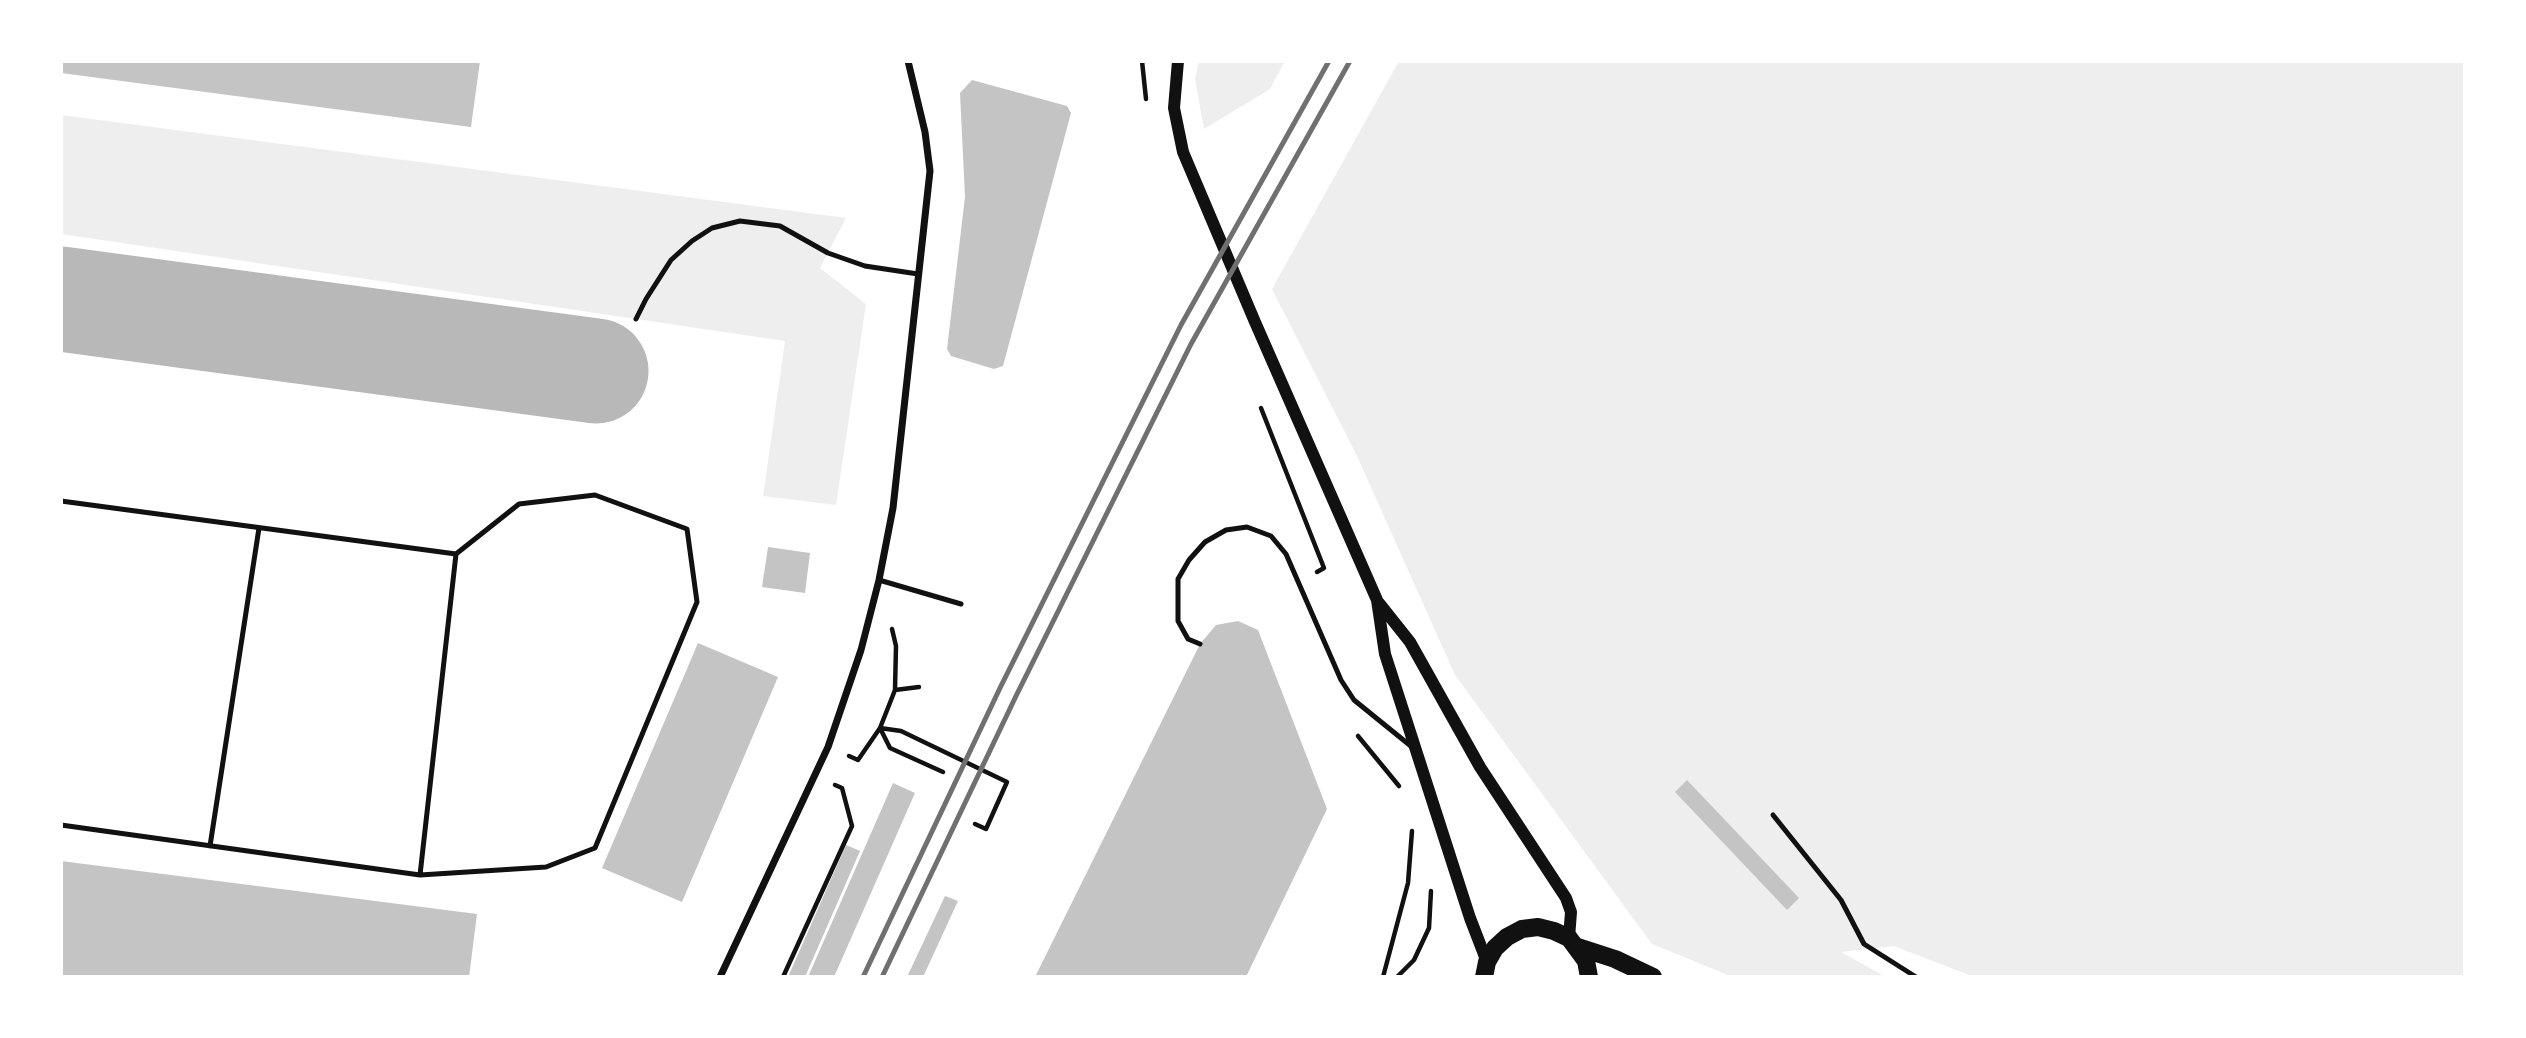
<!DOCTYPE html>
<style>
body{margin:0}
#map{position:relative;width:2526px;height:1038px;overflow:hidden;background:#fff;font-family:"DM Sans",sans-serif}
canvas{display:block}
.frame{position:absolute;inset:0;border:63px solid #fff;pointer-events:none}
</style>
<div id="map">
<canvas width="2526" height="1038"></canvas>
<div class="frame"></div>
</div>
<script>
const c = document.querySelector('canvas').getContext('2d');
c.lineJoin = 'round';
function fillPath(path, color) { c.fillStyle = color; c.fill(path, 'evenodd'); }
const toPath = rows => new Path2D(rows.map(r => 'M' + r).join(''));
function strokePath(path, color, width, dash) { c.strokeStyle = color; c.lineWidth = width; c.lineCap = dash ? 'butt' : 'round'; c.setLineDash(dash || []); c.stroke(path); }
const green = toPath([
 [1199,61,1285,61,1270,89,1204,129,1195,79],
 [1399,61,2465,61,2465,977,1974,977,1894,946,1841,952,1886,977,1733,977,1652,944,1455,675,1357,456,1272,289],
 [61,115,846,218,820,268,866,304,836,505,763,496,785,341,61,234]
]);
const taxiway = toPath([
 [61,299,596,371]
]);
const building = toPath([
 [61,61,480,61,471,127,61,73],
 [972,80,1067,106,1071,113,1003,366,994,369,951,356,947,349,965,197,960,93],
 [768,547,810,553,805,593,762,587],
 [1238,621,1258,630,1327,809,1246,977,1035,977,1200,644,1216,625],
 [698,643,778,677,682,902,602,868],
 [1687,780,1799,898,1787,910,1675,792],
 [893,783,915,793,834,977,808,977],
 [846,845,860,851,805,977,788,977],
 [61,861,477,914,469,977,61,977],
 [945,896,958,901,923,977,907,977]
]);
const path = toPath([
 [1142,61,1146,99],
 [1261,408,1324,568,1317,572],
 [892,629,896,646,895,690],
 [919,687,895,690,880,728,901,731,1007,782,986,829,975,824],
 [1358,736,1399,786],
 [849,756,858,760,880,728,890,748,943,772],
 [783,977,852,826,842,788,835,785],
 [1383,977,1408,883,1412,831],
 [1397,977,1414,960,1429,928,1431,891]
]);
const service = toPath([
 [636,319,646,299,671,260,692,241,712,228,740,221,780,226,828,253,865,266,918,274],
 [61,501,456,554,519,504,595,495,687,529,697,602,595,848,546,867,420,875],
 [879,580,961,604],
 [1200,644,1188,639,1178,621,1178,579,1189,560,1205,542,1226,530,1247,527,1271,536,1286,554,1341,680,1354,700,1412,747],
 [1773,815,1841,900,1864,944,1916,977],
 [61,825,420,875,456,554],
 [210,846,259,528]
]);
const minor = toPath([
 [720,977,828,747,861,650,879,580,893,508,930,171,925,132,908,61]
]);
const tertiary = toPath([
 [1178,61,1174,108,1183,152,1255,322,1377,600,1385,654,1470,918,1487,962],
 [1379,603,1410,642,1480,767,1566,898,1571,912,1569,938]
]);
const primary = toPath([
 [1578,947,1615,959,1653,977],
 [1484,977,1487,962,1495,948,1507,937,1522,929,1538,927,1554,931,1569,938,1586,961,1589,977]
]);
const rail = toPath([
 [863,977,1000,688,1181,325,1329,61],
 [882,977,1016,696,1191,344,1350,61]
]);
fillPath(green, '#eee');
strokePath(taxiway, '#b8b8b8', 105);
fillPath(building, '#c4c4c4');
strokePath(path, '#111', 4.5);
strokePath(service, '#111', 5);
strokePath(minor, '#111', 7);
strokePath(tertiary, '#111', 12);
strokePath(primary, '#111', 18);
strokePath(rail, '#707070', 5);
</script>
